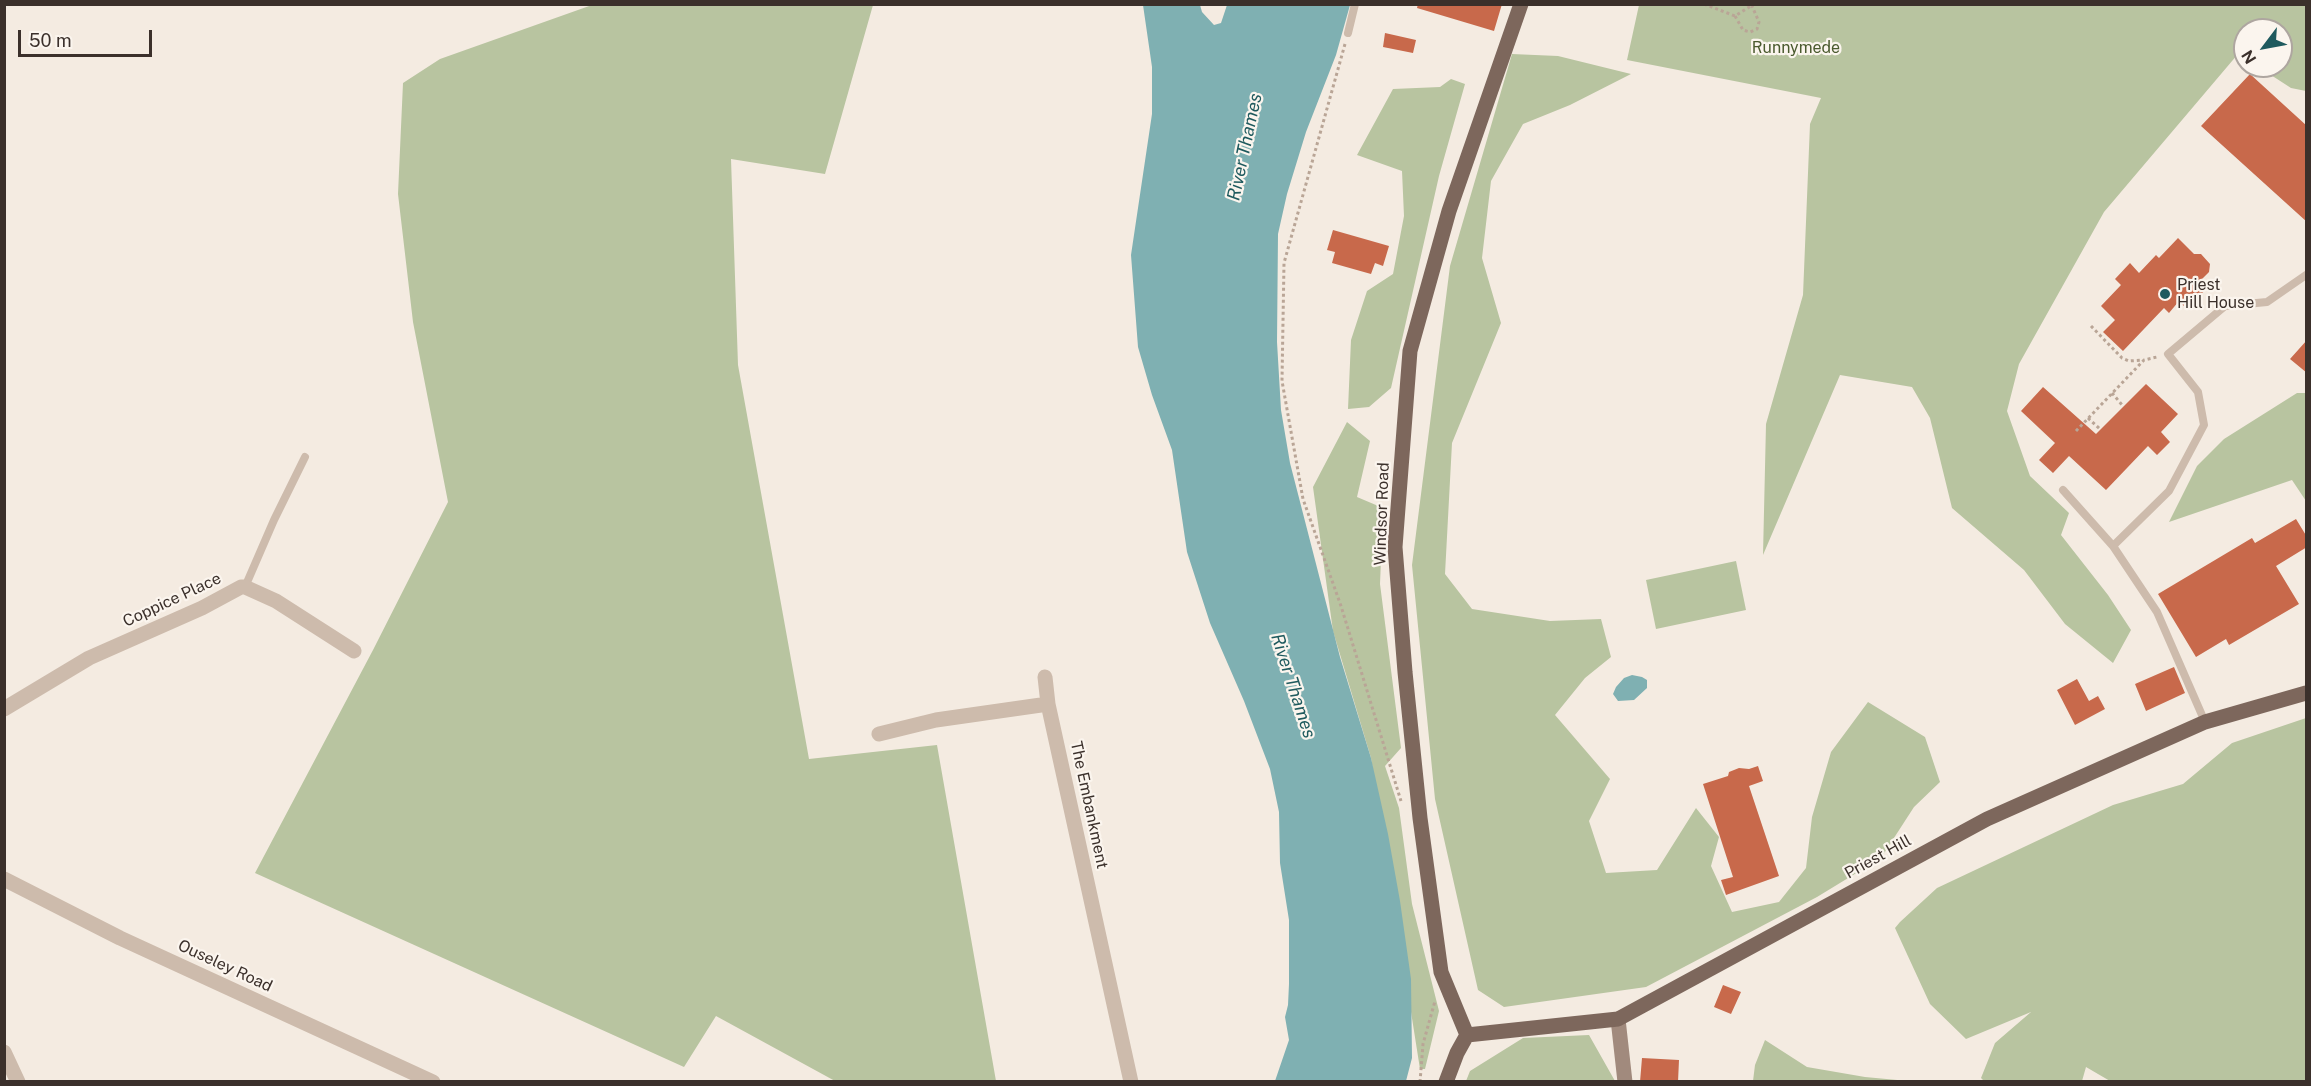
<!DOCTYPE html>
<style>
body{margin:0}
#map{position:relative;width:2311px;height:1086px;overflow:hidden;background:#f4ebe1;font-family:"Public Sans",sans-serif}
canvas{display:block}
.frame{position:absolute;inset:0;border:6px solid #3b302b;pointer-events:none}
.north{position:absolute;left:2233px;top:18px;width:60px;height:60px;box-sizing:border-box;background:#fbf5ee;border:2px solid #aea6a0;border-radius:50%;rotate:238deg;font-size:16px;font-weight:700;line-height:24px;text-align:center;color:#3b302b}
.north::after{content:'';display:block;margin:auto;width:21px;height:27px;background:#1f5a5e;clip-path:polygon(50% 0,100% 100%,50% 72%,0 100%)}
.scale{position:absolute;left:18px;top:30px;width:134px;height:27px;box-sizing:border-box;border:3px solid #3b302b;border-top:0;padding-left:8px;font-size:18px;line-height:21px;white-space:nowrap;color:#3b302b;-webkit-text-stroke:4px #fbf5ee;paint-order:stroke}
</style>
<div id="map">
<canvas width="2311" height="1086"></canvas>
<div class="frame"></div>
<div class="north">N</div>
<div class="scale">50 m</div>
</div>
<script>
const c = document.querySelector('canvas').getContext('2d');
c.lineJoin = 'round';
function fillPath(path, color) { c.fillStyle = color; c.fill(path, 'evenodd'); }
const toPath = rows => new Path2D(rows.map(r => 'M' + r).join(''));
function strokePath(path, color, width, dash) { c.strokeStyle = color; c.lineWidth = width; c.lineCap = dash ? 'butt' : 'round'; c.setLineDash(dash || []); c.stroke(path); }
function write(font, color, halo, rows, align = 'center') {
  c.font = font + ' "Public Sans",sans-serif'; c.lineWidth = 4.5; c.setLineDash([]); c.textBaseline = 'middle'; c.strokeStyle = halo; c.fillStyle = color; for (const [text, x, y, turn = 0] of rows) {
    c.save(); c.translate(x, y); c.rotate((+turn || 0) * Math.PI / 180); c.textAlign = isNaN(turn) ? turn : align; if (halo) c.strokeText(text, 0, 0); c.fillText(text, 0, 0); c.restore();
  }
}
const green = toPath([
 [592,5,873,5,825,174,731,159,738,365,809,759,937,745,996,1081,835,1081,716,1016,684,1067,255,873,373,650,448,502,413,322,398,194,403,83,440,59],
 [1639,5,2306,5,2306,91,2291,88,2257,66,2281,66,2281,30,2245,30,2245,58,2238,54,2104,212,2019,364,2007,411,2030,476,2069,513,2061,535,2108,595,2131,630,2113,663,2065,624,2024,570,1952,508,1930,418,1912,387,1840,375,1763,555,1766,424,1803,295,1810,124,1821,98,1627,60],
 [1512,54,1558,56,1631,74,1570,105,1523,124,1491,181,1482,258,1501,323,1452,443,1445,574,1472,609,1550,621,1601,619,1611,657,1585,678,1555,715,1610,779,1589,821,1606,873,1657,870,1696,808,1719,837,1711,866,1732,912,1779,902,1806,868,1812,817,1831,752,1868,702,1925,737,1940,782,1914,807,1881,858,1817,897,1646,987,1504,1007,1478,990,1435,799,1412,565,1450,266],
 [1451,79,1465,84,1439,176,1391,388,1369,407,1348,409,1351,340,1367,291,1393,274,1404,216,1402,171,1357,155,1393,89,1440,87],
 [2297,393,2306,393,2306,501,2292,480,2169,522,2197,466,2224,439],
 [1347,422,1370,441,1357,497,1383,508,1380,584,1401,748,1385,766,1399,808,1412,904,1439,1011,1425,1069,1420,1069,1371,758,1333,631,1313,487],
 [1736,561,1746,610,1656,629,1646,580],
 [2306,718,2306,1081,2110,1081,2086,1067,2082,1081,1985,1082,1981,1078,1995,1043,2031,1012,1966,1039,1930,1004,1895,928,1900,922,1937,888,2113,805,2183,784,2232,743],
 [1589,1035,1615,1081,1466,1081,1470,1071,1523,1038],
 [1765,1040,1807,1067,1865,1077,1908,1081,1753,1081,1755,1065]
]);
const water = toPath([
 [1143,5,1200,5,1202,12,1214,25,1221,23,1227,5,1350,5,1336,55,1306,132,1287,194,1278,234,1277,342,1281,410,1290,463,1340,657,1371,758,1388,834,1400,901,1411,979,1412,1058,1406,1081,1275,1081,1289,1040,1285,1017,1288,1005,1289,984,1289,920,1280,863,1279,812,1270,769,1244,701,1210,623,1187,552,1172,450,1152,395,1138,347,1131,255,1152,114,1152,67],
 [1632,675,1642,677,1647,680,1647,688,1634,700,1618,701,1613,694,1616,687,1624,678]
]);
const building = toPath([
 [1418,4,1502,4,1494,31,1417,8],
 [1385,33,1416,40,1413,53,1383,47],
 [2250,74,2307,126,2307,222,2201,126],
 [1333,230,1389,246,1383,266,1375,263,1371,274,1332,263,1335,252,1327,250],
 [2178,238,2194,254,2201,254,2210,264,2209,272,2200,281,2207,288,2187,309,2179,301,2169,313,2164,308,2123,351,2103,332,2115,320,2101,306,2121,285,2115,279,2130,263,2139,273,2156,255,2159,258],
 [2307,340,2307,373,2290,359],
 [2146,384,2178,414,2161,432,2170,442,2157,455,2148,446,2106,490,2069,456,2053,473,2039,460,2055,443,2021,411,2043,387,2096,434],
 [2296,519,2307,537,2307,547,2276,566,2299,604,2229,645,2226,639,2196,657,2158,594,2252,538,2255,543],
 [2174,667,2185,693,2146,711,2135,684],
 [2077,679,2089,701,2098,696,2105,709,2075,725,2057,690],
 [1758,766,1763,781,1749,786,1779,876,1726,895,1721,880,1733,877,1703,784,1728,776,1729,772,1739,768,1749,769],
 [1723,985,1741,992,1731,1014,1714,1007],
 [1642,1058,1679,1060,1678,1082,1640,1082]
]);
const path = toPath([
 [1704,4,1735,16,1754,4],
 [1735,16,1743,30,1750,32,1757,29,1759,22,1752,6],
 [1345,44,1284,263,1282,381,1303,499,1341,606,1401,801],
 [2091,326,2122,358,2129,361,2142,360],
 [2112,393,2123,406],
 [2088,418,2101,430],
 [2076,431,2144,360,2157,357],
 [1420,1082,1423,1044,1435,1001]
]);
const lane = toPath([
 [1348,33,1355,4],
 [2063,490,2113,546,2157,612,2205,722],
 [2113,546,2169,491,2204,425,2198,392,2168,354,2225,306,2267,302,2306,275],
 [245,587,274,520,305,457]
]);
const street = toPath([
 [1045,677,1048,704],
 [4,709,89,658,202,608,241,587,245,587,276,601,354,651],
 [879,734,936,720,1048,704,1131,1082],
 [4,879,120,938,433,1082],
 [4,1052,18,1082]
]);
const secondary = toPath([
 [1618,1019,1625,1082]
]);
const primary = toPath([
 [1467,1035,1441,972,1420,818,1405,672,1395,547,1410,351,1449,211,1521,4],
 [1467,1035,1618,1019,1987,819,2205,722,2306,693],
 [1446,1082,1457,1053,1467,1035]
]);
const markers = [
 [2165,294,6,"#1f5a5e"]
];
const parkNames = [
 ["Runnymede",1796,48]
];
const poiNames = [
 ["Priest",2177,285],
 ["Hill House",2177,303]
];
const streetNames = [
 ["Windsor Road",1382,514,-88],
 ["Coppice Place",172,600,-25],
 ["The Embankment",1089,805,78],
 ["Priest Hill",1878,857,-29],
 ["Ouseley Road",225,966,25]
];
const waterNames = [
 ["River Thames",1245,147,-78],
 ["River Thames",1293,686,72]
];
fillPath(green, '#b8c4a0');
fillPath(water, '#7fb0b2');
fillPath(building, '#c8694b');
strokePath(path, '#b9a596', 3, [3, 3]);
strokePath(lane, '#cdbbac', 8);
strokePath(street, '#cdbbac', 15);
strokePath(secondary, '#a18a7d', 15);
strokePath(primary, '#7d675c', 15);
for (const [x, y, r, color] of markers) { const dot = new Path2D(); dot.arc(x, y, r, 0, 2 * Math.PI); c.fillStyle = color; c.fill(dot); strokePath(dot, '#fbf5ee', 2); }
write('16px', '#4a5a2e', '#fbf5ee', parkNames);
write('16px', '#3b302b', '#fbf5ee', poiNames, 'left');
write('16px', '#3b302b', '#fbf5ee', streetNames);
write('italic 18px', '#1f5a5e', '#fbf5ee', waterNames);
</script>
